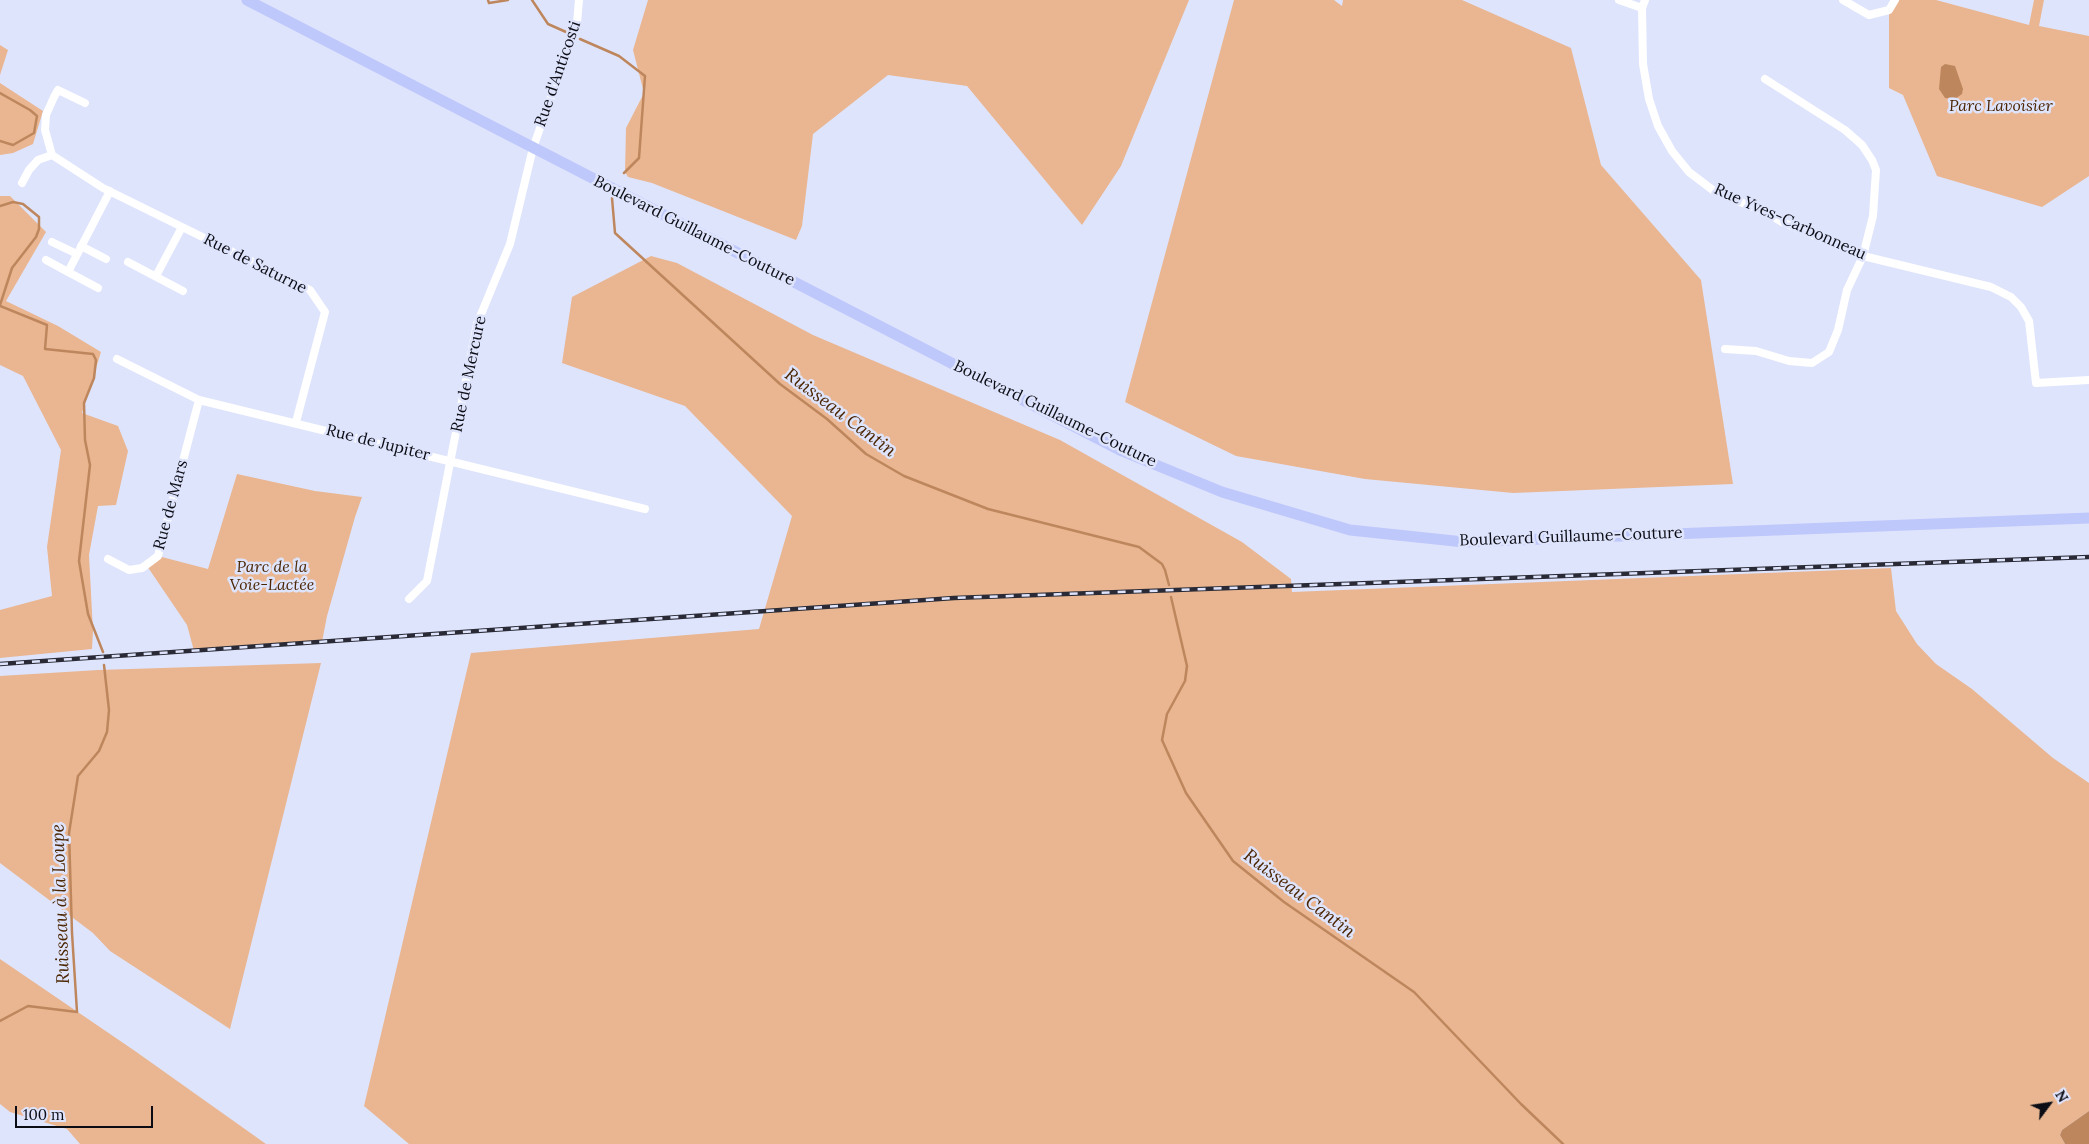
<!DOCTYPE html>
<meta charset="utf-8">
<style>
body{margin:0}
#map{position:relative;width:2089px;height:1144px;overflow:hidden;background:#dfe4fd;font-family:Lora,serif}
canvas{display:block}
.north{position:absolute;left:2024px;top:1079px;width:50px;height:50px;-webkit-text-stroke:4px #dfe4fd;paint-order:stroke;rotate:59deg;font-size:14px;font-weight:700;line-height:20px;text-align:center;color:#0b0c14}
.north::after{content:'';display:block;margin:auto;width:18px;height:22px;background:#0b0c14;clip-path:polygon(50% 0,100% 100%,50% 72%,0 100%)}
.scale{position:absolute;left:15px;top:1106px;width:138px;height:22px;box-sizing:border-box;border:2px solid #0b0c14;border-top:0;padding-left:6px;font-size:15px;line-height:18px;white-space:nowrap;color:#0b0c14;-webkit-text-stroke:4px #dfe4fd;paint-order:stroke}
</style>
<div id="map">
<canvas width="2089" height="1144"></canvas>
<div class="north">N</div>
<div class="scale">100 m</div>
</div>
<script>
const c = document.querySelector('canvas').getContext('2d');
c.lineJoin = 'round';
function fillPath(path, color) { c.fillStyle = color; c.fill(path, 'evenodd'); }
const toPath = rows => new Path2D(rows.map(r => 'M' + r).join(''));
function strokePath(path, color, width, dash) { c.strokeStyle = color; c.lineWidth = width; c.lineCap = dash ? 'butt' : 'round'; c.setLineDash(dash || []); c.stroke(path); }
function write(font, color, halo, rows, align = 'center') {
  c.font = font + ' Lora,serif'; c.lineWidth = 5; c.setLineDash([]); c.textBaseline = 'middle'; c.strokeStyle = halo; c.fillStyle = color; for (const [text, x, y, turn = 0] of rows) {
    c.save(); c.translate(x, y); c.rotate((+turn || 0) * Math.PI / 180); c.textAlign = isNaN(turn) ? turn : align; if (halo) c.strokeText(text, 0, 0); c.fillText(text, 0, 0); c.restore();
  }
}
const green = toPath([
 [648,0,1189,0,1121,166,1082,225,967,86,888,75,813,134,802,226,796,240,652,183,628,177,625,172,626,128,644,93,633,50],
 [1234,0,1334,0,1342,6,1343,0,1462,0,1571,48,1601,165,1701,280,1733,484,1513,493,1365,479,1236,456,1125,402],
 [1895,0,1936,0,2029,25,2034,0,2044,0,2039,26,2089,36,2089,176,2042,207,1937,176,1903,95,1889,88,1889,10],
 [0,45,8,50,0,75],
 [0,83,43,111,33,144,13,153,0,155],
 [0,196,10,196,46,232,6,301,58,326,101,352,82,413,118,426,128,451,116,505,98,506,89,555,93,631,92,649,0,658,0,610,52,596,47,547,61,450,23,376,0,365],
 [651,256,677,263,813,335,1060,440,1242,542,1291,579,1292,592,1891,568,1896,611,1917,644,1936,664,1972,689,2053,758,2089,783,2089,1111,2062,1130,2060,1135,2065,1144,409,1144,364,1106,471,653,759,629,792,516,685,406,562,363,572,297],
 [237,474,315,491,362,497,355,517,327,616,322,642,194,651,187,625,147,566,158,556,208,569],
 [321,663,230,1029,110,951,93,933,0,863,0,676,98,670],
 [0,959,135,1051,266,1144,80,1144,67,1129,10,1112,0,1104]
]);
const water = toPath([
 [1945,64,1955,66,1963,89,1962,94,1955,99,1945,98,1939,89,1941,67],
 [2089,1111,2089,1144,2065,1144,2060,1135,2062,1130]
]);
const stream = toPath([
 [488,0,489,3,508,0],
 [532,0,548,24,566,32],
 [580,39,619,56,645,76,639,158,624,173],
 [0,93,30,110,37,116,34,133,13,145,0,141],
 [612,198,615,233,780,384,827,419,866,454,904,476,988,509,1139,547,1162,564,1165,570,1169,585],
 [0,206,13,202,23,204,39,217,39,229,36,237,12,268,0,305],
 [0,306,47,325,45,349,93,354,96,360,94,378,84,403,85,440,90,465,79,561,88,614,103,652],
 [1171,597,1187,666,1185,681,1167,714,1162,740,1186,793,1233,861,1284,902,1414,992,1521,1104,1563,1144],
 [0,1021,28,1006,77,1012,72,933,69,833,78,776,99,751,107,732,109,710,104,665]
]);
const minor = toPath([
 [1619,0,1642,8],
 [1645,0,1642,8,1643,64,1649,99,1658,126,1672,151,1689,172,1714,191,1767,213,1782,222,1863,256,1991,287,2011,297,2021,307,2029,321,2036,383,2089,380],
 [1843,0,1869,15,1889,10,1895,0],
 [52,155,45,130,46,115,54,97,58,90,85,103],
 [22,183,29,170,38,160,52,155,103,188,310,290,325,312,296,422],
 [52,242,77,254],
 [81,246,106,259],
 [46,260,68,272],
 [128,262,183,291],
 [156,276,182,227],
 [98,288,68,272,110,191],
 [1725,349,1756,351,1789,361,1812,363,1829,352,1838,330,1847,290,1863,256,1873,216,1876,170,1872,160,1862,145,1845,130,1765,79],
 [117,359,199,400,645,509],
 [108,559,129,570,142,568,158,556,199,400],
 [409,599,427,581,477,324,510,244,533,148,577,23,579,0]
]);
const primary = toPath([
 [247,0,1122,451,1222,492,1350,530,1464,542,2089,518]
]);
const rail = toPath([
 [0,664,954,598,2089,557]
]);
const streetNames = [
 ["Rue d'Anticosti",558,74,-71],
 ["Rue Yves-Carbonneau",1790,222,24],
 ["Boulevard Guillaume-Couture",694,231,27],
 ["Rue de Saturne",255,264,27],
 ["Rue de Mercure",469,374,-78],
 ["Boulevard Guillaume-Couture",1055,414,26],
 ["Rue de Jupiter",378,443,14],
 ["Rue de Mars",171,505,-75],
 ["Boulevard Guillaume-Couture",1571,537,-2]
];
const parkNames = [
 ["Parc Lavoisier",2001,106],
 ["Parc de la",272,567],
 ["Voie-Lactée",272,585]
];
const waterNames = [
 ["Ruisseau Cantin",840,413,37],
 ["Ruisseau Cantin",1299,894,37],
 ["Ruisseau à la Loupe",61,904,-92]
];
fillPath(green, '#e9b691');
fillPath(water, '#be865c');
strokePath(stream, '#be865c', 2.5);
strokePath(minor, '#fff', 8);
strokePath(primary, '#bfc8fb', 11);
strokePath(rail, '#292a35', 4.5);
strokePath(rail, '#dfe4fd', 2.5, [8]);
write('16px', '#0b0c14', '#dfe4fd', streetNames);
write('italic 16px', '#4b2603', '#dfe4fd', parkNames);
write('italic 18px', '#4b2603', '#dfe4fd', waterNames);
</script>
